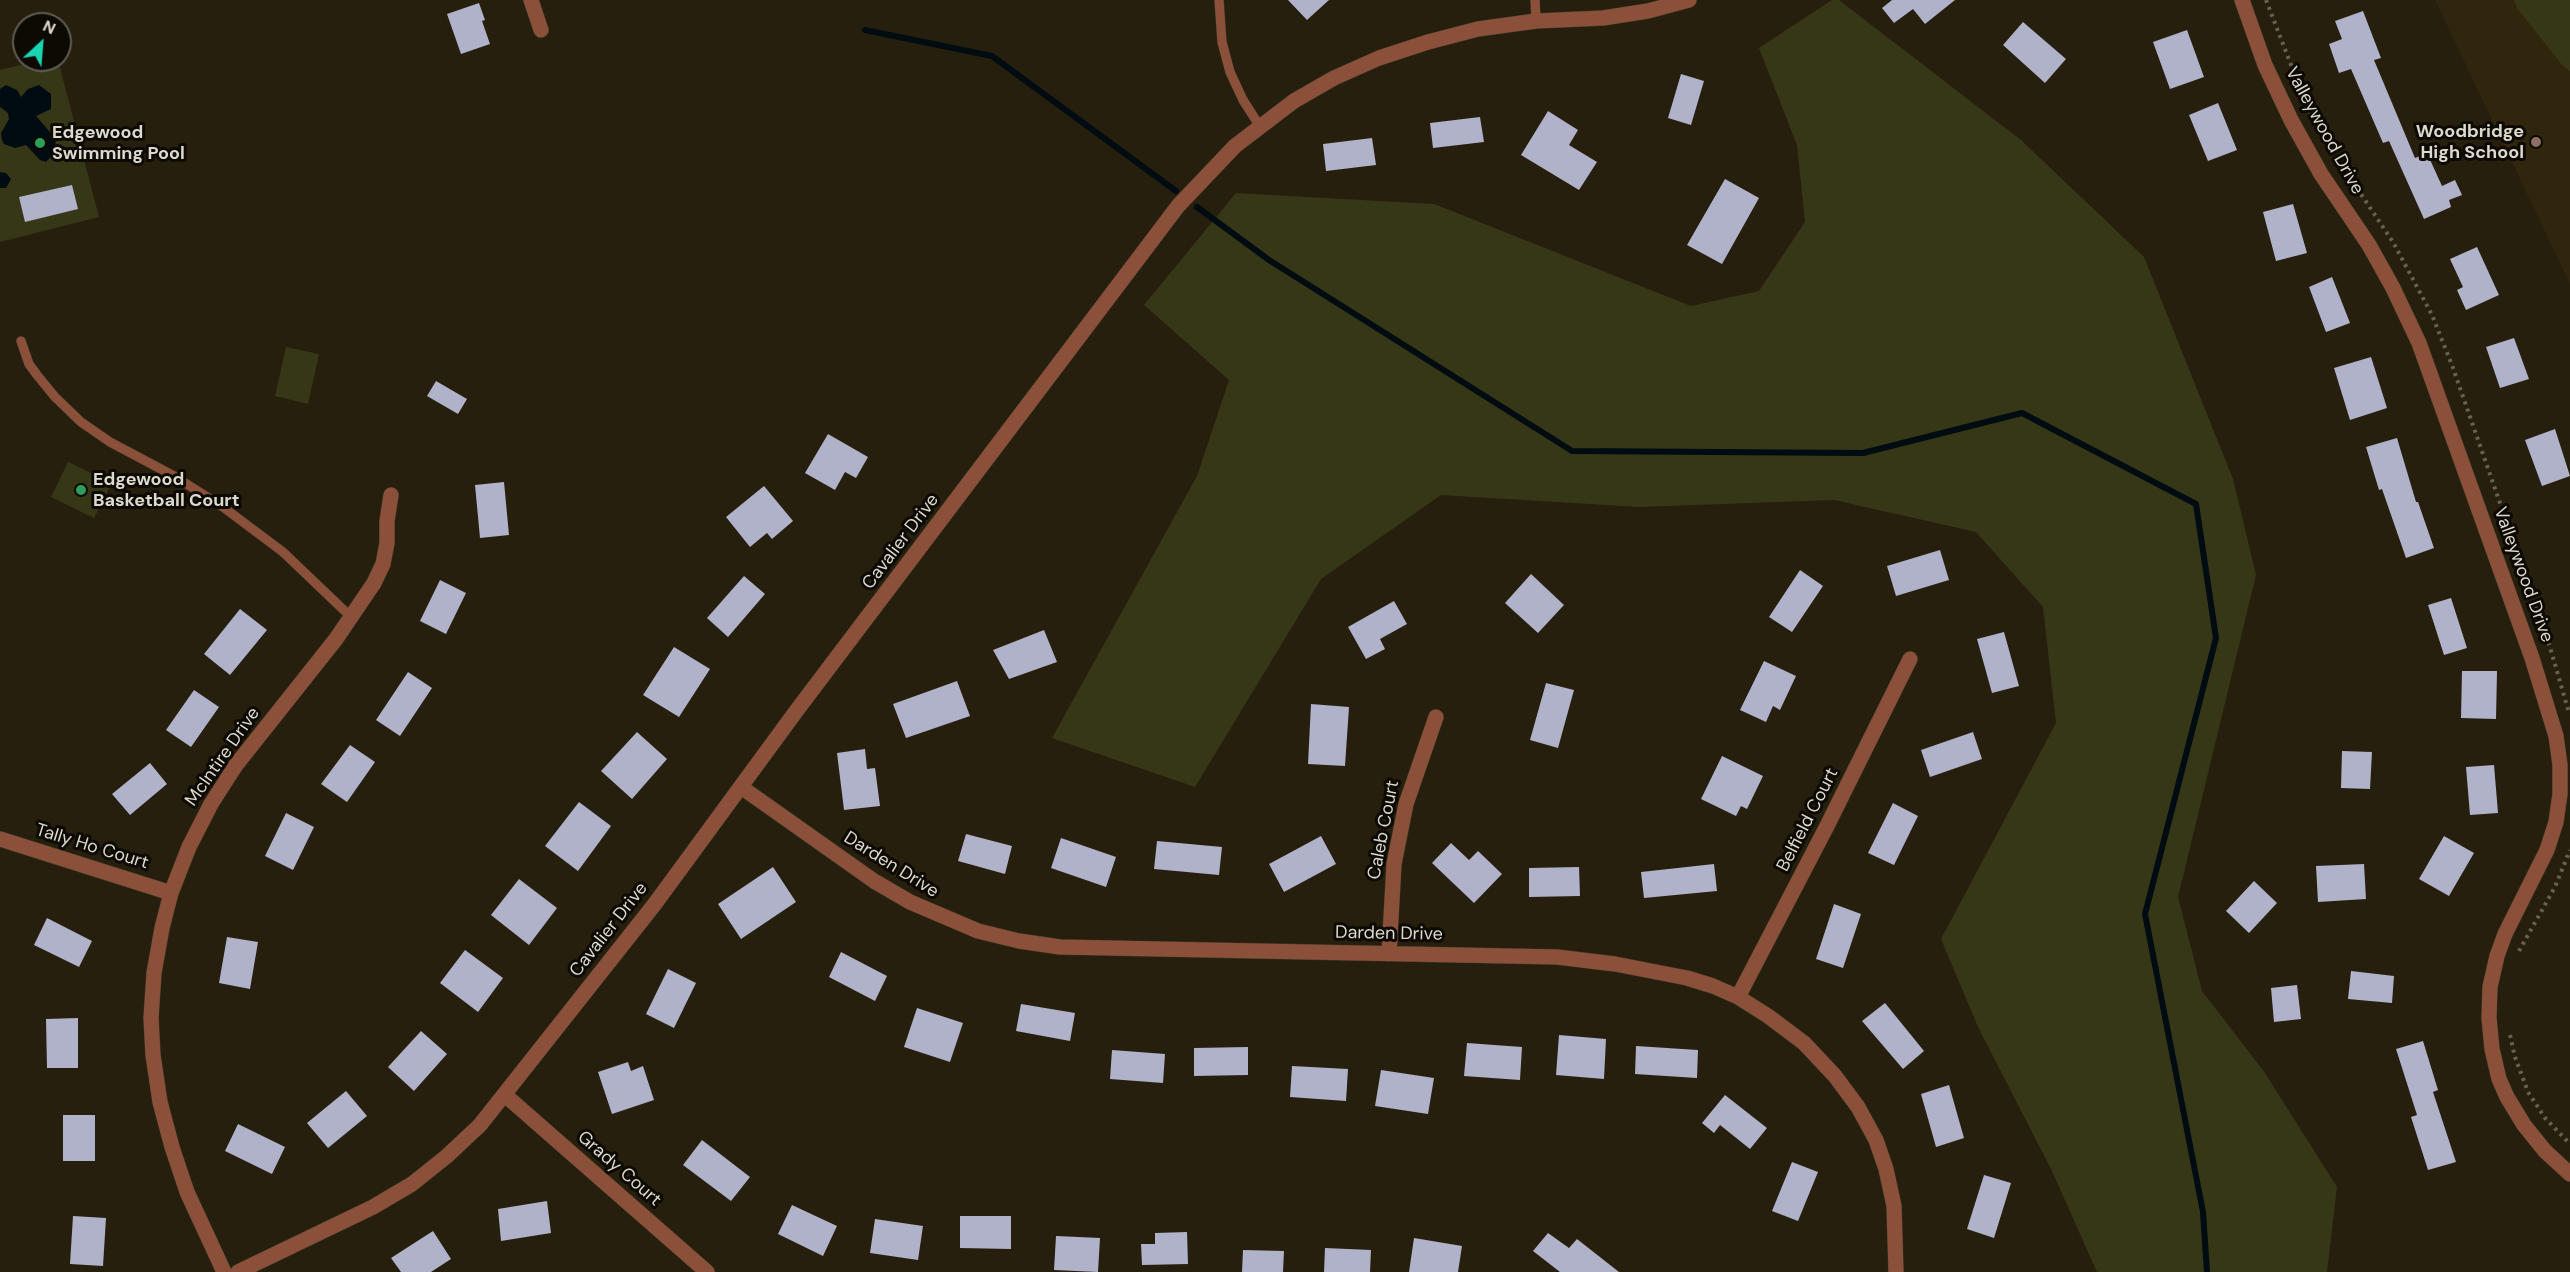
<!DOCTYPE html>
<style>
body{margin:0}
#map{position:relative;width:2570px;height:1272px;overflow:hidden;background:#271f0d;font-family:"DM Sans",sans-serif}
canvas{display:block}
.north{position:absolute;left:12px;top:12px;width:60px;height:60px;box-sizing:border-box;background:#0d0a04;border:2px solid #605c54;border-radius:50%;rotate:26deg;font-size:16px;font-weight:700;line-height:24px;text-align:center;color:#ddd8cd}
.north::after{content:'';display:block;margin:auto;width:21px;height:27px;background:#1ad5b2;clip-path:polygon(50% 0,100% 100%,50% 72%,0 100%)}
</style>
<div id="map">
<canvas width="2570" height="1272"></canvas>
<div class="north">N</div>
</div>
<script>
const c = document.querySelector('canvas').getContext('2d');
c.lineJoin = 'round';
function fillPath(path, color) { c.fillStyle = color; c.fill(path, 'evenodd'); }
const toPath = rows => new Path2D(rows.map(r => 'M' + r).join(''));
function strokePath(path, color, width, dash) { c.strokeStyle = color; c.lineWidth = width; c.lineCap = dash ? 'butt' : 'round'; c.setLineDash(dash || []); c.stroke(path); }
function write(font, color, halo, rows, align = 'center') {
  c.font = font + ' "DM Sans",sans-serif'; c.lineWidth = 6; c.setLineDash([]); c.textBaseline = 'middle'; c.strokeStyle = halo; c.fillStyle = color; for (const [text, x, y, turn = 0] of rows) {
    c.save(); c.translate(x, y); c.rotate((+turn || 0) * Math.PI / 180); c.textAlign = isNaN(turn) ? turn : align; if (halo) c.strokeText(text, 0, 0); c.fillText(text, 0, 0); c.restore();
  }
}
const built = toPath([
 [2435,0,2570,0,2570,284]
]);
const green = toPath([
 [1832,0,1839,0,2021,140,2144,257,2233,479,2256,575,2178,897,2202,991,2265,1073,2337,1187,2327,1272,2097,1272,2051,1169,1978,1027,1941,939,2056,723,2043,607,1976,532,1834,500,1639,507,1441,495,1321,579,1195,787,1052,738,1197,476,1229,380,1144,305,1236,193,1434,204,1691,306,1759,291,1805,222,1797,145,1759,48],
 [2514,0,2570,0,2570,71,2562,65,2517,8],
 [43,60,58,60,99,217,0,242,0,70],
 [286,347,319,354,308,404,275,396],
 [68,462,112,483,94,518,51,497]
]);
const water = toPath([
 [6,85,17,90,21,97,28,89,39,85,51,94,51,109,36,116,56,139,54,153,46,162,40,160,26,145,15,148,4,144,2,140,1,133,9,119,8,113,0,107,0,89],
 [0,172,6,173,11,179,6,188,0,188]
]);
const stream = toPath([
 [865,30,992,56,1176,191],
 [1197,207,1269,260,1572,451,1863,453,2022,413,2196,504,2216,638,2145,914,2203,1212,2207,1272]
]);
const building = toPath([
 [1288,0,1329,0,1307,20],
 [1892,0,1955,0,1925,24,1913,9,1894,23,1882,8],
 [479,3,485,20,482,21,490,44,461,54,447,14],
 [2363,11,2381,58,2374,60,2415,158,2427,153,2442,186,2455,180,2462,195,2449,200,2451,207,2424,219,2389,141,2383,143,2351,69,2339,73,2329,44,2342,39,2335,21],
 [2023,22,2066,59,2045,83,2003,45],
 [2187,30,2204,77,2170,89,2153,42],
 [1681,74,1704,81,1691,125,1668,118],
 [2218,103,2237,150,2208,161,2189,115],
 [1548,111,1578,130,1569,145,1597,162,1579,190,1521,155],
 [1480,117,1484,142,1433,148,1430,123],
 [1372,138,1376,165,1326,171,1323,144],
 [1725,179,1759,198,1722,264,1687,245],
 [72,185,78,209,25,222,19,197],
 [2293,204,2307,253,2276,261,2263,212],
 [2477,247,2499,295,2466,310,2457,290,2463,287,2450,259],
 [2332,277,2350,323,2326,332,2309,287],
 [2514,338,2529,379,2500,388,2486,347],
 [2371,357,2387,408,2350,420,2334,368],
 [436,381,467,399,458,414,427,396],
 [2555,429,2570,476,2542,486,2525,440],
 [828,434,868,457,856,478,845,472,835,490,805,473],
 [2397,438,2416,502,2418,502,2434,548,2406,558,2382,489,2379,490,2366,447],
 [504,482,509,535,480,538,475,485],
 [764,486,793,521,772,539,767,533,750,547,726,517],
 [1940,550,1949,580,1896,596,1887,566],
 [1800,570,1823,586,1792,632,1769,617],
 [1531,574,1564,605,1538,633,1505,603],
 [744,576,765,594,728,637,707,618],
 [440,580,466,593,446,634,420,621],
 [2451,598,2467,648,2444,655,2428,605],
 [1394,601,1407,624,1380,639,1385,649,1366,659,1348,627],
 [240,609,267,630,230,675,204,654],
 [1044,630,1057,662,1009,679,993,650],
 [2004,632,2019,686,1992,693,1977,639],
 [674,647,710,669,679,717,643,695],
 [1764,661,1796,676,1780,710,1773,706,1766,722,1740,710],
 [2462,671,2497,671,2496,719,2461,718],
 [408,672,432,688,400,736,376,720],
 [957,681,970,716,906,738,893,704],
 [1546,683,1574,690,1558,748,1530,740],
 [194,690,219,707,191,747,166,730],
 [1311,704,1349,707,1345,766,1308,764],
 [637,732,667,759,632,799,601,771],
 [1973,732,1982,759,1930,777,1921,750],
 [350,745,375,762,347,802,321,784],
 [865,749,867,769,875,768,880,806,844,810,837,753],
 [2342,751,2372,752,2370,789,2341,788],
 [1722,756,1763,776,1747,809,1741,806,1736,816,1701,799],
 [150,763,167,784,130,815,112,794],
 [2494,765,2498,813,2470,815,2466,767],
 [579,802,611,826,578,871,545,846],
 [1893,803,1918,816,1894,865,1868,853],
 [286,813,314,827,293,870,265,856],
 [966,834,1012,846,1005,874,958,861],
 [1321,836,1336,864,1284,892,1269,864],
 [2444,836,2474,853,2449,896,2419,879],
 [1061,838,1116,857,1106,887,1051,868],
 [1157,841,1222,847,1219,875,1154,869],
 [1451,843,1469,860,1478,851,1502,874,1474,903,1432,863],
 [1714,864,1717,891,1644,898,1641,872],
 [2364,864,2366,899,2318,902,2316,866],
 [773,867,796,902,741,939,718,904],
 [1579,867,1580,896,1529,897,1529,868],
 [519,879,557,908,529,945,491,915],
 [2254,881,2277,903,2249,933,2226,911],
 [1834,904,1861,914,1843,968,1816,959],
 [47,918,92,941,79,967,34,945],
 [227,937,258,942,250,989,219,983],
 [465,950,503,978,478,1012,440,983],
 [841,952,887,976,875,1001,829,977],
 [668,969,696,983,674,1028,646,1014],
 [2351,971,2394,976,2392,1003,2348,999],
 [2297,985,2301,1019,2274,1022,2271,988],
 [1885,1003,1924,1051,1903,1069,1862,1021],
 [1021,1004,1075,1013,1070,1041,1016,1031],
 [917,1008,963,1023,950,1062,904,1047],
 [78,1018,78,1068,47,1068,46,1019],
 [421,1031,447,1054,414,1091,388,1067],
 [1559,1035,1606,1039,1604,1079,1556,1075],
 [2423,1041,2438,1090,2433,1092,2456,1162,2428,1170,2411,1117,2417,1115,2396,1049],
 [1467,1043,1522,1047,1520,1080,1464,1076],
 [1636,1046,1698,1050,1697,1078,1635,1074],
 [1248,1047,1248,1075,1194,1076,1194,1048],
 [1112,1050,1165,1054,1163,1083,1110,1079],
 [628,1062,631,1071,643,1066,654,1100,612,1114,598,1072],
 [1292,1066,1348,1069,1346,1101,1290,1097],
 [1381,1070,1434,1078,1428,1114,1375,1106],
 [1949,1085,1964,1138,1936,1147,1921,1094],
 [346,1091,367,1116,328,1148,307,1123],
 [1725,1095,1767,1128,1750,1149,1720,1125,1714,1133,1702,1123],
 [63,1115,95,1115,95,1161,63,1161],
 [238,1124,285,1147,272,1174,225,1151],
 [702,1140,750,1177,731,1201,683,1165],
 [1792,1162,1818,1172,1798,1221,1772,1211],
 [1984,1175,2011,1183,1994,1238,1967,1229],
 [547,1201,551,1233,501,1241,498,1209],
 [792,1205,837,1226,823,1256,778,1234],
 [73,1216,106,1218,103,1266,70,1264],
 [960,1216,1011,1216,1011,1249,960,1248],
 [875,1219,923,1226,918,1260,870,1253],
 [433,1231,451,1259,431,1272,401,1272,391,1258],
 [1187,1232,1188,1264,1142,1265,1141,1244,1155,1244,1155,1233],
 [1548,1233,1569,1248,1577,1239,1619,1272,1560,1272,1533,1251],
 [1056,1236,1100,1238,1098,1272,1054,1270],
 [1414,1238,1462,1246,1458,1272,1409,1272],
 [1325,1248,1371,1250,1370,1272,1324,1272],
 [1243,1250,1284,1251,1283,1272,1242,1272]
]);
const path = toPath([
 [2266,0,2308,109,2334,154,2393,242,2432,315,2452,365,2550,647,2569,713],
 [2519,951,2555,887,2570,850],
 [2510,1035,2515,1057,2528,1092,2545,1118,2570,1144]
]);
const service = toPath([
 [1219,0,1222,42,1230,72,1243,100,1259,125],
 [1535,0,1536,21],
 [21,341,29,364,37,375,55,397,81,422,110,442,174,476,223,507,283,552,351,617]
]);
const minor = toPath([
 [531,0,541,30],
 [2242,0,2265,65,2291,120,2321,174,2369,245,2393,288,2419,343,2532,658,2556,736,2560,765,2560,794,2556,822,2547,850,2505,934,2497,956,2490,987,2489,1018,2492,1049,2499,1079,2507,1097,2524,1125,2545,1151,2570,1174],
 [741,787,874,881,910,902,978,931,1019,941,1060,947,1557,957,1615,964,1687,978,1713,986,1738,997,1768,1016,1804,1043,1835,1076,1858,1107,1876,1140,1886,1169,1894,1206,1896,1272],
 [0,839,171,893],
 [1389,954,1394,864,1406,804,1436,717],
 [1738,997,1827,826,1910,659],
 [505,1095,707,1272],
 [224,1272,187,1192,172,1147,160,1102,153,1055,151,1018,154,973,162,928,171,893,189,847,211,804,236,765,336,639,374,583,383,564,387,543,387,521,391,495]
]);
const tertiary = toPath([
 [238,1272,373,1207,412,1184,447,1156,480,1125,654,905,797,710,1178,206,1235,146,1294,101,1334,78,1379,58,1428,42,1478,29,1536,21,1603,18,1648,11,1689,0]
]);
const markers = [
 [2536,142,6,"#8d6e63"],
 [40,143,6,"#2e9e5b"],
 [81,490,6,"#2e9e5b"]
];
const streetNames = [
 ["Valleywood Drive",2324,131,61],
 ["Cavalier Drive",901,542,-53],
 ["Valleywood Drive",2523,575,70],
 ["McIntire Drive",223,757,-55],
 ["Belfield Court",1808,820,-63],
 ["Caleb Court",1384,830,-79],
 ["Tally Ho Court",92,847,17],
 ["Darden Drive",891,865,32],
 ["Cavalier Drive",609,930,-52],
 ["Darden Drive",1389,934,1],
 ["Grady Court",619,1169,41]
];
const poiNames = [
 ["Woodbridge",2524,132,"right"],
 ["High School",2524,153,"right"],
 ["Edgewood",52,133],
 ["Swimming Pool",52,154],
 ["Edgewood",93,480],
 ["Basketball Court",93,501]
];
fillPath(built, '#30260d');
fillPath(green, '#363717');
fillPath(water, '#000c11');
strokePath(stream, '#000c11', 6);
fillPath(building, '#b0b2c9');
strokePath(service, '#403928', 10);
strokePath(minor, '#403928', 16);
strokePath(tertiary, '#403928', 16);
strokePath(path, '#676151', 4, [3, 4.5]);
strokePath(service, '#8a5039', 9);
strokePath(minor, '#8a5039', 15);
strokePath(tertiary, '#8a5039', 15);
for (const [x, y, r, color] of markers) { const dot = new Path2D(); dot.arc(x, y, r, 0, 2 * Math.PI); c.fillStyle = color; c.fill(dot); strokePath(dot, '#0d0a04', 2); }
write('18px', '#ddd8cd', '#0d0a04', streetNames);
write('bold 18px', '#ddd8cd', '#0d0a04', poiNames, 'left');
</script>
